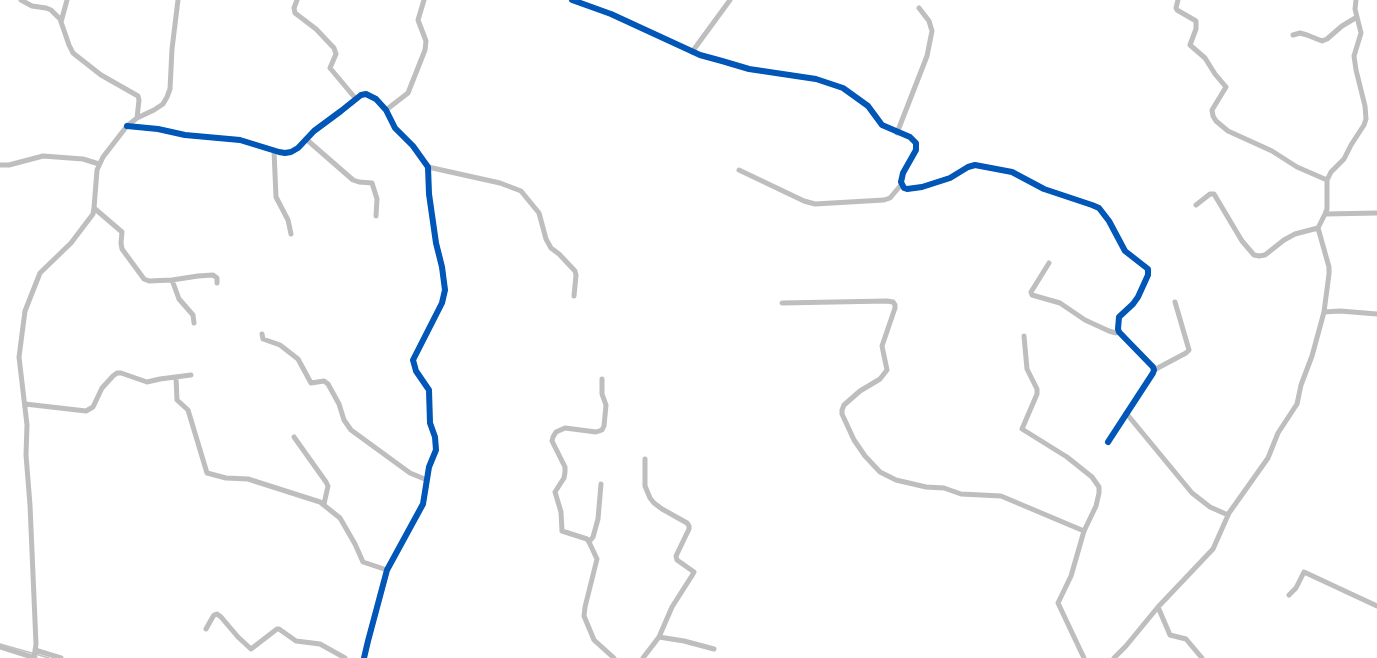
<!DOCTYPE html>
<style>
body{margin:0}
canvas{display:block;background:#fff}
</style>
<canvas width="1377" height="658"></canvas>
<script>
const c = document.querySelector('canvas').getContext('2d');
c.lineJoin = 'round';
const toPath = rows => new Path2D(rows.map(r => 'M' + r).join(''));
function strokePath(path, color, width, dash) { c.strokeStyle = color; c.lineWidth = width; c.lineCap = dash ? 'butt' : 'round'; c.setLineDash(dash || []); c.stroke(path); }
const stream = toPath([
 [0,644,49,658]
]);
const minor = toPath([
 [21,0,32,6,46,8,51,10,60,19,69,45,73,53,101,75,138,96,139,100,137,118],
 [297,0,294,8,295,13,316,29,334,48,336,54,330,68,356,99],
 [572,0,611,14,700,55,722,61,749,69,816,79,843,88,868,106,882,125,910,137,916,143,916,150,903,173,901,182,904,188,907,189,922,187,950,178,968,167,975,165,1012,172,1044,189,1092,205,1099,208,1109,221,1125,251,1148,269,1148,275,1138,297,1133,304,1119,317,1118,329,1119,332,1153,367,1154,370,1153,373,1108,442],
 [1178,0,1176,8,1177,10,1196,21,1196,29,1190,45,1205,58,1215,74,1226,87,1212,110,1213,116,1216,121,1228,131,1272,151,1297,167,1327,180],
 [61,22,67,0],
 [1293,35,1300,33,1307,35,1322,41,1327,39,1342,26,1357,17],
 [692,52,730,0],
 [386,110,408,93,425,50,426,41,418,20,424,0],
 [127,126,158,129,185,135,240,140,279,152,285,153,291,152,298,148,314,131,341,111,361,95,366,94,376,99,386,110,395,128,413,146,428,167,429,194,436,243,442,267,445,290,442,303,413,360,416,371,429,390,430,423,435,437,436,450,429,467,423,504,387,570,368,641,364,658],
 [897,133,927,56,932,31,929,21,919,8],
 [306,139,353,180,359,182,372,183,377,199,376,216],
 [274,151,276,197,288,220,291,234],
 [0,165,9,165,43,156,83,159,99,164],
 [428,167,500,183,521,191,539,213,546,239,551,248,559,254,575,271,576,275,574,296],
 [739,170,804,201,815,204,884,200,890,198,901,185],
 [1196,205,1210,194,1214,194,1242,241,1254,255,1259,256,1265,255,1284,240,1295,234,1318,228],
 [94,208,122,232,121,243,122,249,144,279,149,281,172,280,179,299,193,315,194,323],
 [1325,214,1377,213],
 [1049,263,1031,292,1032,295,1060,303,1085,320,1109,331,1116,333,1119,332],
 [172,280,198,276,213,275,217,278,217,283],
 [782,303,887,301,893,302,895,305,895,308,882,346,887,370,880,379,860,391,844,405,842,410,842,414,854,440,865,456,880,472,896,480,926,487,944,488,961,494,1001,496,1084,531],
 [1324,312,1340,311,1377,314],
 [262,334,263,339,280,345,298,359,311,383,324,381,328,384,339,404,344,420,351,430,410,473,427,480],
 [1024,336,1027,369,1037,389,1037,394,1022,429,1067,457,1092,477,1099,487,1099,493,1096,506,1084,531,1071,576,1058,603,1084,658],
 [1154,370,1186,353,1189,350,1175,302],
 [176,377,177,400,188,410,207,473,226,478,248,479,320,502,340,518,355,544,363,562,387,570],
 [602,379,602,394,606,405,604,426,602,430,596,432,565,428,556,432,553,437,552,441,565,467,565,472,564,478,555,492,561,512,562,531,587,539,589,542,597,559,585,607,584,616,594,640,614,658],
 [25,404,86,411,93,407,102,388,113,376,117,373,121,373,147,382,160,379,191,375],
 [1126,413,1192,493,1210,507,1228,515],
 [294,437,326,482,328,486,324,504],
 [589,542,593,537,598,519,601,484],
 [1289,595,1296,588,1304,572,1377,606],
 [1158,607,1170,635,1186,639,1202,658],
 [206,629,211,620,214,615,217,614,221,617,238,637,251,649,277,629,279,629,296,641,320,644,345,658],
 [659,637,684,641,714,649],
 [0,647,35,658],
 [35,650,61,658],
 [34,658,36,644,30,505,26,455,27,425,19,357,25,311,40,273,71,243,93,214,94,208,97,170,103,157,127,126,137,118,154,110,163,104,167,97,170,89,172,49,178,0],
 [643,658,659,637,672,607,693,574,694,572,677,560,676,556,689,529,689,526,687,523,662,509,654,503,650,498,645,486,645,459],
 [1114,658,1126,646,1158,607,1213,549,1229,513,1268,458,1278,433,1297,404,1301,385,1312,356,1324,312,1329,274,1329,267,1318,228,1325,214,1327,209,1327,180,1331,172,1344,159,1351,145,1364,125,1366,119,1365,106,1356,70,1354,56,1361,33,1355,9,1356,0]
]);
const cycleway = toPath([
 [572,0,611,14,700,55,722,61,749,69,816,79,843,88,868,106,882,125,910,137,916,143,916,150,903,173,901,182,904,188,907,189,922,187,950,178,968,167,975,165,1012,172,1044,189,1092,205,1099,208,1109,221,1125,251,1148,269,1148,275,1138,297,1133,304,1119,317,1118,329,1119,332,1153,367,1154,370,1153,373,1108,442],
 [127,126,158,129,185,135,240,140,279,152,285,153,291,152,298,148,314,131,341,111,361,95,366,94,376,99,386,110,395,128,413,146,428,167,429,194,436,243,442,267,445,290,442,303,413,360,416,371,429,390,430,423,435,437,436,450,429,467,423,504,387,570,368,641,364,658]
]);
strokePath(stream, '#bfbfbf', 1.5);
strokePath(minor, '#bebebe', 5);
strokePath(cycleway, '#0057b8', 6);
</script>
